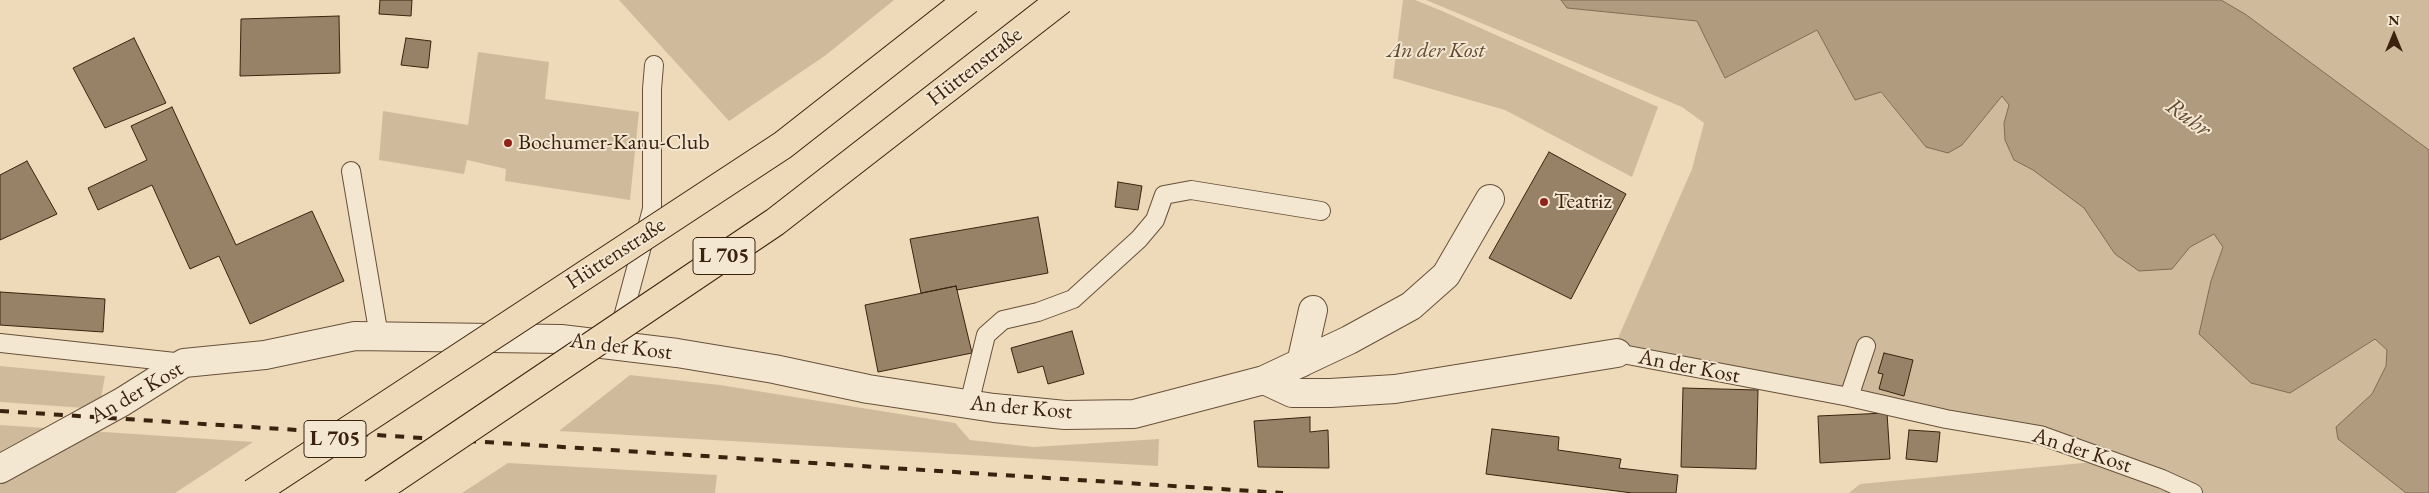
<!DOCTYPE html>
<meta charset="utf-8">
<style>
body{margin:0}
#map{position:relative;width:2429px;height:493px;overflow:hidden;background:#eedab9;font-family:"EB Garamond",serif}
canvas{display:block}
.north{position:absolute;left:2369px;top:10px;width:50px;height:50px;-webkit-text-stroke:4px #f4e7d2;paint-order:stroke;rotate:0deg;font-size:14px;font-weight:700;line-height:20px;text-align:center;color:#3a220f}
.north::after{content:'';display:block;margin:auto;width:18px;height:22px;background:#3a220f;clip-path:polygon(50% 0,100% 100%,50% 72%,0 100%)}
</style>
<div id="map">
<canvas width="2429" height="493"></canvas>
<div class="north">N</div>
</div>
<script>
const c = document.querySelector('canvas').getContext('2d');
c.lineJoin = 'round';
function fillPath(path, color) { c.fillStyle = color; c.fill(path, 'evenodd'); }
const toPath = rows => new Path2D(rows.map(r => 'M' + r).join(''));
function strokePath(path, color, width, dash) { c.strokeStyle = color; c.lineWidth = width; c.lineCap = dash ? 'butt' : 'round'; c.setLineDash(dash || []); c.stroke(path); }
function write(font, color, halo, rows, align = 'center') {
  c.font = font + ' "EB Garamond",serif'; c.lineWidth = 4; c.setLineDash([]); c.textBaseline = 'middle'; c.strokeStyle = halo; c.fillStyle = color; for (const [text, x, y, turn = 0] of rows) {
    c.save(); c.translate(x, y); c.rotate((+turn || 0) * Math.PI / 180); c.textAlign = isNaN(turn) ? turn : align; if (halo) c.strokeText(text, 0, 0); c.fillText(text, 0, 0); c.restore();
  }
}
const green = toPath([
 [619,0,894,0,826,55,729,121],
 [1403,0,1415,0,1442,11,1658,107,1632,177,1505,110,1393,78],
 [1426,0,1561,0,1567,8,1697,21,1725,78,1817,30,1855,100,1880,92,1926,147,1962,145,2002,96,2009,105,2004,123,2005,140,2014,160,2033,170,2084,208,2115,254,2172,269,2190,246,2214,234,2223,246,2211,281,2290,393,2375,339,2387,350,2386,366,2372,394,2336,428,2338,439,2406,493,2202,493,2163,475,2040,432,1615,345,1692,169,1704,123,1682,107],
 [2221,0,2429,0,2429,150,2245,14],
 [478,52,549,62,545,99,639,112,630,200,505,181,506,169,467,160,464,174,379,160,383,111,468,125],
 [0,366,105,376,99,409,0,402],
 [630,375,720,385,955,423,970,440,1034,447,1159,439,1158,466,559,431],
 [0,425,253,442,175,493,0,493],
 [2104,461,2188,493,1849,493,1860,484],
 [508,463,717,475,715,493,462,493]
]);
const water = toPath([
 [1561,0,2221,0,2245,14,2429,150,2429,493,2406,493,2338,439,2336,427,2372,394,2386,366,2387,350,2375,339,2290,393,2251,383,2199,334,2211,281,2223,247,2214,234,2190,247,2172,269,2139,271,2115,254,2084,208,2033,170,2014,160,2005,140,2004,123,2009,105,2002,96,1962,145,1948,153,1926,147,1881,92,1855,100,1817,30,1725,78,1697,21,1567,8,1561,0]
]);
const building = toPath([
 [380,0,412,0,411,16,379,14,380,0],
 [339,16,340,73,240,76,241,19,339,16],
 [134,38,166,103,105,128,73,68,134,38],
 [406,38,431,41,428,68,401,65,406,38],
 [172,107,236,245,312,211,344,281,250,324,219,256,190,269,152,185,98,210,88,188,147,160,131,126,172,107],
 [1549,152,1626,194,1571,299,1489,258,1549,152],
 [27,161,57,214,0,240,0,175,27,161],
 [1118,182,1142,186,1138,210,1115,207,1118,182],
 [1038,217,1048,273,957,290,956,286,921,293,910,239,1038,217],
 [956,286,972,353,878,372,865,305,956,286],
 [0,292,105,299,103,332,0,325,0,292],
 [1072,331,1084,374,1048,384,1043,366,1018,373,1011,348,1072,331],
 [1884,353,1913,360,1904,396,1879,389,1883,374,1878,373,1884,353],
 [1683,388,1758,390,1756,469,1681,467,1683,388],
 [1887,413,1890,459,1820,463,1818,416,1887,413],
 [1310,417,1310,432,1328,430,1329,468,1258,467,1254,421,1310,417],
 [1492,429,1559,437,1558,450,1621,459,1619,468,1678,475,1676,493,1632,493,1486,474,1492,429],
 [1909,430,1940,432,1937,462,1906,459,1909,430]
]);
const service = toPath([
 [351,171,379,336],
 [620,328,652,209,652,89,654,65],
 [0,343,184,363],
 [1617,353,1849,397,1946,419,2040,435,2162,479,2193,493],
 [1849,397,1866,346],
 [969,404,986,335,1003,320,1038,312,1073,299,1139,239,1155,220,1164,195,1191,190,1321,211]
]);
const minor = toPath([
 [1301,363,1313,310],
 [1264,380,1292,393,1330,393,1395,389,1617,353],
 [0,469,122,402,184,363,265,355,355,336,561,339,677,353,774,369,868,389,994,408,1065,415,1134,414,1264,380,1349,340,1411,306,1446,275,1490,199]
]);
const rail = toPath([
 [0,411,1283,493]
]);
const primaryBridge = toPath([
 [253,493,783,145,968,0],
 [373,493,775,222,1061,0]
]);
const markers = [
 [508,143,5,"#8f2418"],
 [1544,202,5,"#8f2418"]
];
const shields = [
 [724,256,62],
 [335,439,62]
];
const shieldNames = [
 ["L 705",724,256],
 ["L 705",335,439]
];
const parkNames = [
 ["An der Kost",1436,51]
];
const streetNames = [
 ["Hüttenstraße",975,67,-38],
 ["Hüttenstraße",616,254,-33],
 ["An der Kost",621,347,7],
 ["An der Kost",1689,367,11],
 ["An der Kost",137,393,-30],
 ["An der Kost",1021,408,5],
 ["An der Kost",2082,451,18]
];
const poiNames = [
 ["Bochumer-Kanu-Club",518,143],
 ["Teatriz",1554,202]
];
const waterNames = [
 ["Ruhr",2188,118,36]
];
fillPath(green, '#cfbb9c');
fillPath(water, '#b19b7f');
strokePath(water, '#816b52', 1);
fillPath(building, '#988267');
strokePath(building, '#3a220f', 1);
strokePath(service, '#67503a', 20);
strokePath(minor, '#67503a', 30);
strokePath(service, '#f4e7d2', 18);
strokePath(minor, '#f4e7d2', 28);
strokePath(rail, '#3a220f', 4, [9, 9]);
strokePath(primaryBridge, '#3a220f', 30, []);
strokePath(primaryBridge, '#eedab9', 28);
for (const [x, y, r, color] of markers) { const dot = new Path2D(); dot.arc(x, y, r, 0, 2 * Math.PI); c.fillStyle = color; c.fill(dot); strokePath(dot, '#f4e7d2', 2); }
for (const [x, y, w] of shields) { const box = new Path2D(); box.roundRect(x - w / 2, y - 18.5, w, 37, 4); c.fillStyle = '#f4e7d2'; c.fill(box); strokePath(box, '#3a220f', 1); }
write('bold 21px', '#3a220f', null, shieldNames);
write('italic 22px', '#5f4832', '#f4e7d2', parkNames);
write('22px', '#3a220f', '#f4e7d2', streetNames);
write('22px', '#3a220f', '#f4e7d2', poiNames, 'left');
write('italic 24px', '#644c36', '#f4e7d2', waterNames);
</script>
